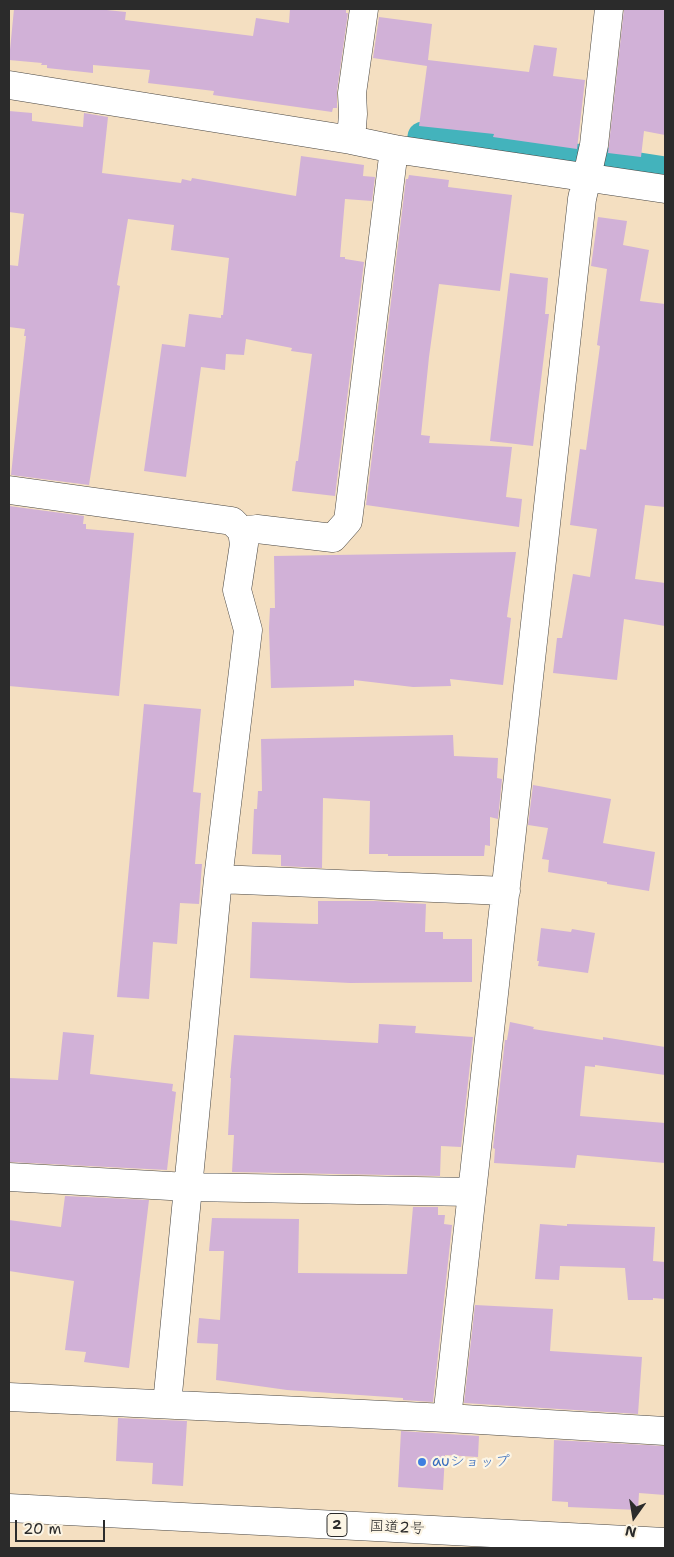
<!DOCTYPE html>
<meta charset="utf-8">
<style>
body{margin:0}
#map{position:relative;width:674px;height:1557px;overflow:hidden;background:#f4dfc1;font-family:"Shantell Sans",sans-serif}
canvas{display:block}
.frame{position:absolute;inset:0;border:10px solid #2b2b2b;pointer-events:none}
.north{position:absolute;left:609px;top:1492px;width:50px;height:50px;-webkit-text-stroke:4px #fcf5e5;paint-order:stroke;rotate:193deg;font-size:14px;font-weight:700;line-height:20px;text-align:center;color:#2b2b2b}
.north::after{content:'';display:block;margin:auto;width:18px;height:22px;background:#2b2b2b;clip-path:polygon(50% 0,100% 100%,50% 72%,0 100%)}
.scale{position:absolute;left:15px;top:1520px;width:90px;height:22px;box-sizing:border-box;border:2px solid #2b2b2b;border-top:0;padding-left:6px;font-size:15px;line-height:18px;white-space:nowrap;color:#2b2b2b;-webkit-text-stroke:4px #fcf5e5;paint-order:stroke}
</style>
<div id="map">
<canvas width="674" height="1557"></canvas>
<div class="frame"></div>
<div class="north">N</div>
<div class="scale">20 m</div>
</div>
<script>
const c = document.querySelector('canvas').getContext('2d');
c.lineJoin = 'round';
const toPath = rows => new Path2D(rows.map(r => 'M' + r).join(''));
function strokePath(path, color, width, dash) { c.strokeStyle = color; c.lineWidth = width; c.lineCap = dash ? 'butt' : 'round'; c.setLineDash(dash || []); c.stroke(path); }
function fillPath(path, color) { c.fillStyle = color; c.fill(path, 'evenodd'); }
function write(font, color, halo, rows, align = 'center') {
  c.font = font + ' "Shantell Sans","Klee One",sans-serif'; c.lineWidth = 4.5; c.setLineDash([]); c.textBaseline = 'middle'; c.strokeStyle = halo; c.fillStyle = color; for (const [text, x, y, turn = 0] of rows) {
    c.save(); c.translate(x, y); c.rotate((+turn || 0) * Math.PI / 180); c.textAlign = isNaN(turn) ? turn : align; if (halo) c.strokeText(text, 0, 0); c.fillText(text, 0, 0); c.restore();
  }
}
const canal = toPath([
 [423,137,576,159],
 [607,163,665,172]
]);
const building = toPath([
 [14,9,97,9,126,12,125,20,253,36,256,18,289,23,290,9,346,9,346,13,348,13,337,91,337,108,333,108,332,112,213,95,214,91,148,83,150,70,93,65,93,73,47,68,47,65,41,65,42,63,9,60],
 [624,9,665,9,665,135,644,131,641,157,608,153],
 [379,17,432,24,428,60,529,72,534,45,557,48,553,76,585,80,577,149,493,137,494,134,419,126,427,66,373,58],
 [9,111,32,113,32,121,83,127,84,113,108,117,102,173,181,183,182,179,191,181,192,178,296,196,301,156,364,165,363,176,375,177,372,201,345,199,340,257,345,257,345,259,364,262,335,496,292,491,296,461,298,461,312,354,291,351,292,348,246,339,244,355,226,354,225,370,201,367,186,477,144,471,162,344,185,347,189,314,221,318,221,315,223,315,229,258,171,250,174,225,128,219,117,285,120,286,89,485,11,475,26,336,24,336,25,329,9,327,9,265,18,266,24,214,9,212],
 [409,175,449,180,448,187,512,195,500,291,439,284,429,357,421,435,430,436,429,443,512,447,506,497,522,499,519,527,366,505,406,179,408,179],
 [598,217,627,221,623,245,649,250,640,301,665,304,665,507,645,505,635,579,665,583,665,626,624,619,617,680,553,673,557,638,562,638,573,574,590,577,597,529,570,525,580,449,586,450,600,346,597,345,607,269,591,266],
 [510,273,548,278,545,314,549,314,533,446,490,441],
 [9,506,84,516,83,524,86,524,86,529,134,533,119,696,9,686],
 [516,552,507,617,511,618,503,685,450,679,451,686,413,687,354,680,354,686,271,688,269,628,270,608,275,608,274,556],
 [144,704,201,709,193,792,201,793,195,864,202,864,199,904,180,903,177,944,153,942,149,999,117,997],
 [453,735,454,756,498,758,497,778,502,779,498,819,490,817,490,846,485,845,484,856,388,856,388,854,369,854,370,801,323,798,322,868,281,866,281,855,252,854,254,809,257,809,258,791,262,791,261,739],
 [533,785,611,799,603,843,655,852,649,891,607,884,607,882,548,872,549,860,542,859,548,828,528,825],
 [318,901,375,901,426,904,425,932,443,932,443,939,472,939,472,982,350,983,250,978,252,922,318,924],
 [541,928,571,932,572,929,595,933,588,973,538,966,539,961,537,961],
 [510,1022,534,1027,533,1029,603,1040,603,1037,665,1047,665,1075,595,1065,595,1067,585,1066,580,1116,665,1123,665,1163,577,1155,575,1168,494,1163,495,1149,493,1148,505,1040,507,1040],
 [379,1024,416,1026,415,1033,473,1037,461,1147,441,1146,440,1176,232,1172,234,1135,228,1135,231,1078,230,1078,234,1035,378,1043],
 [63,1032,94,1035,90,1074,173,1084,172,1091,176,1092,167,1170,9,1162,9,1078,58,1080],
 [65,1196,149,1200,129,1368,84,1362,86,1352,65,1350,74,1281,9,1271,9,1220,61,1227],
 [413,1207,438,1207,438,1215,445,1215,444,1224,452,1225,433,1402,403,1400,403,1398,287,1390,216,1380,218,1344,197,1343,199,1318,220,1320,224,1251,209,1251,212,1218,299,1219,298,1273,407,1274],
 [540,1224,567,1226,567,1224,655,1227,653,1261,665,1262,665,1299,653,1298,653,1300,628,1300,625,1268,560,1266,559,1280,535,1279],
 [475,1305,553,1309,550,1351,642,1357,638,1414,464,1403],
 [118,1418,187,1421,183,1486,152,1484,153,1463,116,1461],
 [401,1431,479,1436,478,1457,445,1455,443,1490,398,1487],
 [554,1440,665,1446,665,1495,639,1493,638,1510,568,1507,568,1502,552,1501]
]);
const street = toPath([
 [9,85,351,140,394,149,665,189],
 [351,140,353,114,352,93,364,9],
 [9,490,232,521,242,531,244,544,237,590,248,630,218,879,167,1404],
 [242,531,257,529,333,538,348,521,394,149],
 [218,879,506,891],
 [9,1177,188,1187,472,1192],
 [9,1397,447,1418,665,1431],
 [447,1418,582,199,594,145,609,9]
]);
const highway = toPath([
 [9,1508,665,1542]
]);
const markers = [
 [422,1462,5,"#3f7fe0"]
];
const shields = [
 [337,1525,20]
];
const shieldNames = [
 ["2",337,1525]
];
const shopNames = [
 ["auショップ",432,1462]
];
const streetNames = [
 ["国道2号",397,1528,3]
];
strokePath(canal, '#43b3bc', 31);
fillPath(building, '#d1b1d7');
strokePath(street, '#494642', 29);
strokePath(highway, '#494642', 29);
strokePath(street, '#fff', 28);
strokePath(highway, '#fff', 28);
for (const [x, y, r, color] of markers) { const dot = new Path2D(); dot.arc(x, y, r, 0, 2 * Math.PI); c.fillStyle = color; c.fill(dot); strokePath(dot, '#fcf5e5', 2); }
for (const [x, y, w] of shields) { const box = new Path2D(); box.roundRect(x - w / 2, y - 11.5, w, 23, 4); c.fillStyle = '#fcf5e5'; c.fill(box); strokePath(box, '#2b2b2b', 1); }
write('bold 14px', '#2b2b2b', null, shieldNames);
write('15px', '#366cbe', '#fcf5e5', shopNames, 'left');
write('15px', '#2b2b2b', '#fcf5e5', streetNames);
</script>
